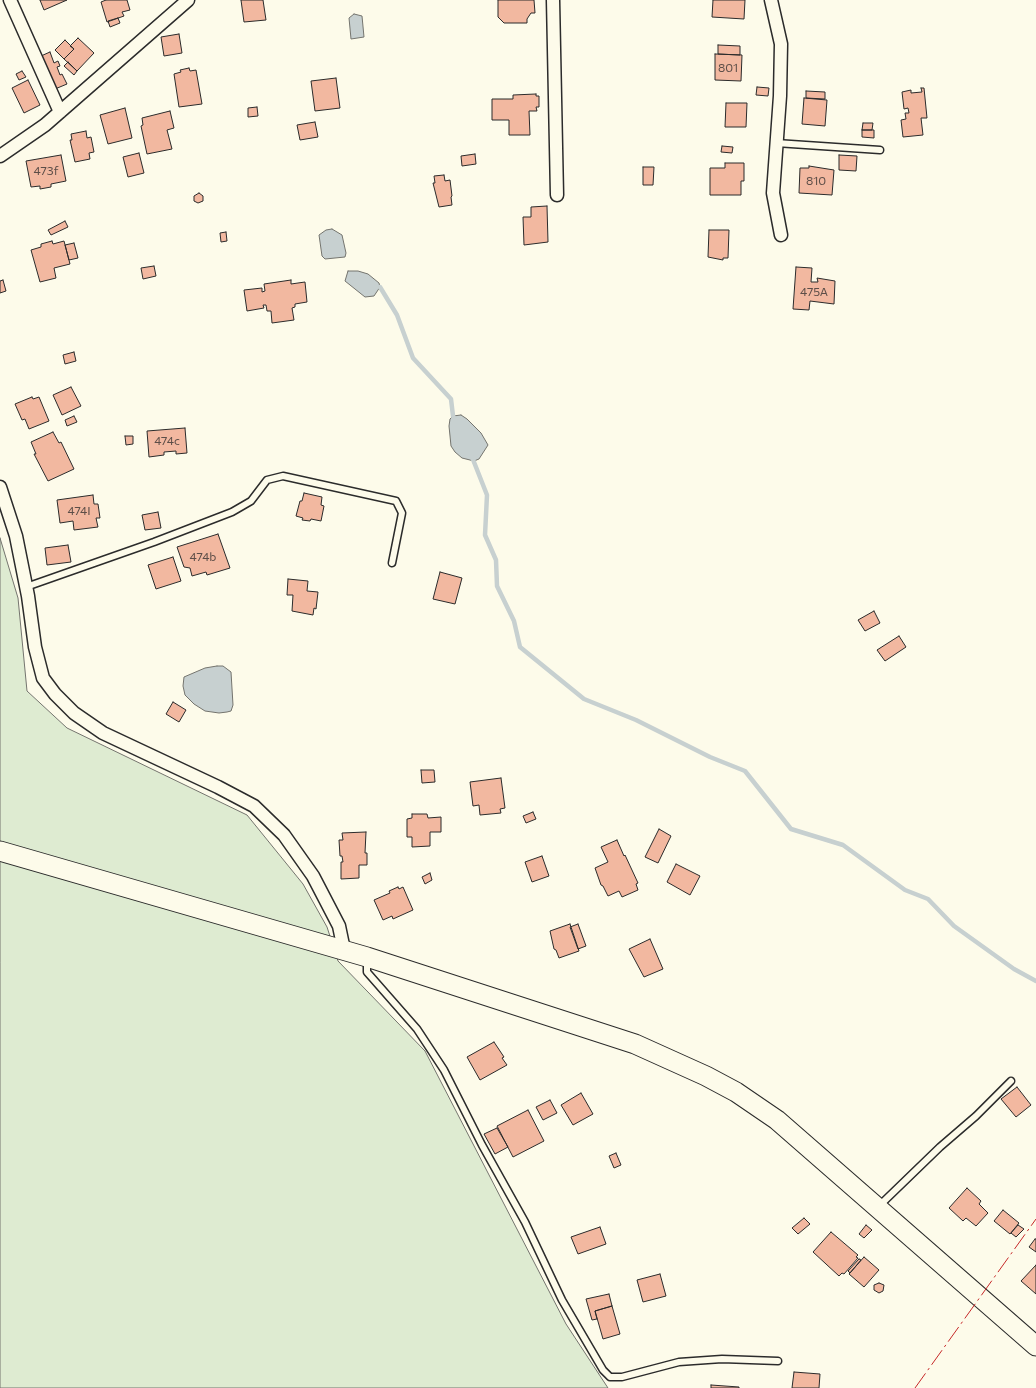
<!DOCTYPE html>
<style>
body{margin:0}
canvas{display:block;background:#fdfbea}
</style>
<canvas width="1036" height="1388"></canvas>
<script>
const c = document.querySelector('canvas').getContext('2d');
c.lineJoin = 'round';
function fillPath(path, color) { c.fillStyle = color; c.fill(path, 'evenodd'); }
const toPath = rows => new Path2D(rows.map(r => 'M' + r).join(''));
function strokePath(path, color, width, dash) { c.strokeStyle = color; c.lineWidth = width; c.lineCap = dash ? 'butt' : 'round'; c.setLineDash(dash || []); c.stroke(path); }
function write(font, color, halo, rows, align = 'center') {
  c.font = font + ' Commissioner,sans-serif'; c.lineWidth = 4; c.setLineDash([]); c.textBaseline = 'middle'; c.strokeStyle = halo; c.fillStyle = color; for (const [text, x, y, turn = 0] of rows) {
    c.save(); c.translate(x, y); c.rotate((+turn || 0) * Math.PI / 180); c.textAlign = isNaN(turn) ? turn : align; if (halo) c.strokeText(text, 0, 0); c.fillText(text, 0, 0); c.restore();
  }
}
const green = toPath([
 [0,538,18,598,27,691,67,728,247,815,303,884,327,927,338,961,425,1051,566,1324,608,1388,0,1388,0,538]
]);
const water = toPath([
 [354,14,362,16,364,37,351,39,349,18,354,14],
 [332,229,342,235,346,253,345,257,325,259,322,256,319,235,326,230,332,229],
 [348,271,358,271,368,274,379,283,380,287,374,296,365,297,345,281,348,271],
 [461,415,467,419,481,433,488,445,479,459,474,461,462,458,455,452,451,446,449,426,450,419,453,416,461,415],
 [217,666,223,666,231,672,233,705,231,711,227,712,219,713,205,711,194,704,185,695,183,686,184,677,205,668,217,666]
]);
const stream = toPath([
 [380,287,397,315,413,358,451,399,453,416,455,420],
 [472,457,487,495,485,535,496,560,497,586,514,621,520,647,584,699,636,720,710,757,745,771,791,829,843,845,905,890,928,899,954,926,1014,969,1036,981]
]);
const building = toPath([
 [40,0,67,0,44,10,40,0],
 [106,0,127,0,130,10,122,12,124,16,107,22,101,2,106,0],
 [241,0,263,0,266,20,244,22,241,0],
 [498,0,534,0,535,13,531,13,527,19,527,23,504,23,498,17,498,0],
 [713,0,745,0,744,19,712,17,713,0],
 [118,18,120,23,110,27,108,21,118,18],
 [179,34,182,53,164,56,161,37,179,34],
 [78,38,94,53,77,71,64,59,74,49,70,46,78,38],
 [65,40,74,49,64,59,55,50,65,40],
 [718,45,740,46,740,55,718,54,718,45],
 [50,52,54,63,58,61,60,66,57,67,60,75,62,74,67,84,55,89,41,56,50,52],
 [715,54,742,55,741,81,715,80,715,54],
 [68,62,77,71,74,75,64,66,68,62],
 [189,68,190,71,196,70,202,104,179,107,174,74,181,72,180,70,189,68],
 [22,71,26,77,19,80,16,74,22,71],
 [336,78,340,108,315,111,311,81,336,78],
 [28,80,40,105,24,113,12,88,28,80],
 [757,87,769,88,768,96,756,95,757,87],
 [921,88,924,88,927,118,921,118,923,135,903,137,901,120,906,119,905,113,909,113,908,108,904,109,902,92,911,90,911,93,922,92,921,88],
 [806,91,825,92,825,99,806,98,806,91],
 [536,94,536,96,539,96,539,107,536,107,537,111,529,111,530,135,509,135,509,120,492,120,492,99,513,99,513,95,536,94],
 [804,98,827,100,825,126,802,124,804,98],
 [726,103,747,103,746,127,725,127,726,103],
 [257,107,258,116,248,117,248,108,257,107],
 [125,108,132,138,108,144,100,115,125,108],
 [170,111,174,128,167,130,172,149,147,154,141,126,143,125,142,118,170,111],
 [315,122,318,137,300,140,297,125,315,122],
 [863,123,873,123,872,130,862,130,863,123],
 [862,130,874,130,874,138,862,137,862,130],
 [86,131,87,138,91,137,94,152,89,153,90,159,75,162,70,140,72,140,71,134,86,131],
 [722,146,733,147,732,153,721,152,722,146],
 [139,153,144,173,128,177,123,157,139,153],
 [475,154,476,164,462,166,461,156,475,154],
 [61,155,66,181,51,184,51,187,40,189,40,186,31,187,26,161,61,155],
 [839,155,857,156,856,171,839,170,839,155],
 [725,163,744,163,744,181,741,181,741,195,710,195,710,168,725,168,725,163],
 [809,166,834,170,832,195,799,193,800,168,809,168,809,166],
 [643,167,654,167,653,185,643,185,643,167],
 [444,175,445,181,450,180,452,196,451,197,452,205,439,207,433,183,435,183,434,176,444,175],
 [199,193,203,196,203,201,198,203,194,201,194,196,199,193],
 [547,206,548,242,524,245,523,217,531,217,531,207,547,206],
 [65,221,68,227,51,235,48,230,65,221],
 [709,230,729,230,728,258,723,258,723,260,708,257,709,230],
 [226,232,227,241,221,242,220,233,226,232],
 [52,241,53,244,64,241,70,264,54,268,56,278,40,282,31,250,41,247,41,244,52,241],
 [74,243,78,258,69,260,65,245,74,243],
 [154,266,156,276,143,279,141,268,154,266],
 [796,267,812,268,811,282,818,282,817,278,835,281,834,304,810,301,809,310,793,309,796,267],
 [3,280,6,291,0,293,0,281,3,280],
 [291,280,291,284,305,282,307,302,295,304,295,307,292,308,294,320,272,323,271,311,267,311,266,305,263,305,264,308,247,311,244,290,262,288,262,292,265,291,264,284,291,280],
 [74,352,76,361,65,364,63,355,74,352],
 [71,387,81,406,62,415,53,395,71,387],
 [32,397,33,399,39,397,49,421,29,429,25,419,22,420,15,404,32,397],
 [74,416,77,422,67,426,65,420,74,416],
 [185,428,187,453,176,454,176,451,164,452,164,455,149,457,147,431,185,428],
 [53,432,59,443,61,442,74,469,48,481,34,454,36,454,31,442,53,432],
 [125,436,133,436,133,444,126,445,125,436],
 [304,493,322,497,321,505,324,506,321,521,311,519,310,521,302,520,303,518,296,516,300,501,302,501,304,493],
 [93,495,94,504,98,504,100,518,96,518,98,527,74,530,73,521,60,523,57,500,93,495],
 [158,512,161,528,145,530,142,515,158,512],
 [218,534,230,568,207,575,206,572,192,576,190,568,184,567,177,547,218,534],
 [68,545,71,562,47,565,45,548,68,545],
 [173,557,181,581,156,589,148,565,173,557],
 [440,572,462,578,455,604,433,599,440,572],
 [288,579,308,581,307,591,318,592,316,609,314,608,313,615,292,611,293,595,287,595,288,579],
 [874,611,880,623,865,631,858,620,874,611],
 [899,636,906,647,885,661,877,650,899,636],
 [173,702,186,710,179,722,166,714,173,702],
 [421,770,434,770,435,782,422,783,421,770],
 [501,778,505,808,500,809,501,813,480,815,479,805,473,806,470,782,501,778],
 [533,812,536,819,526,823,523,816,533,812],
 [412,814,427,814,428,818,441,817,441,832,430,832,430,846,412,847,412,837,407,837,407,819,412,818,412,814],
 [659,829,671,836,658,863,645,857,659,829],
 [366,832,365,853,367,853,367,865,359,865,359,878,341,879,341,862,343,862,342,856,340,856,339,840,343,840,342,833,366,832],
 [617,840,624,856,625,855,638,883,636,884,638,890,622,897,619,891,608,896,603,886,601,885,595,868,608,862,601,847,617,840],
 [542,856,549,876,532,882,525,862,542,856],
 [676,864,700,876,690,895,667,882,676,864],
 [430,873,432,880,425,884,422,877,430,873],
 [398,887,399,889,403,887,413,910,393,919,392,916,383,920,374,900,390,893,389,891,398,887],
 [570,924,579,951,559,958,556,950,554,949,550,931,570,924],
 [578,924,586,946,578,949,570,927,578,924],
 [650,939,663,969,644,977,629,949,650,939],
 [494,1042,504,1057,502,1058,507,1065,480,1080,467,1057,494,1042],
 [1017,1087,1031,1105,1016,1117,1001,1099,1017,1087],
 [581,1093,593,1114,573,1125,561,1105,581,1093],
 [550,1100,557,1113,543,1120,536,1107,550,1100],
 [528,1110,544,1141,513,1157,497,1126,528,1110],
 [497,1128,508,1147,495,1154,484,1134,497,1128],
 [616,1153,621,1165,614,1168,609,1156,616,1153],
 [967,1188,981,1201,979,1204,988,1213,976,1226,966,1218,963,1221,949,1208,967,1188],
 [1003,1210,1019,1223,1010,1234,994,1221,1003,1210],
 [804,1218,810,1224,798,1234,792,1228,804,1218],
 [866,1225,872,1230,864,1238,859,1234,866,1225],
 [1018,1225,1024,1229,1016,1237,1011,1233,1018,1225],
 [600,1227,606,1244,578,1254,571,1237,600,1227],
 [831,1232,858,1255,856,1257,858,1258,844,1274,842,1273,839,1276,813,1252,831,1232],
 [1035,1239,1036,1239,1036,1252,1029,1247,1035,1239],
 [864,1257,879,1270,864,1287,849,1274,864,1257],
 [859,1259,861,1260,850,1273,848,1271,859,1259],
 [1036,1265,1036,1294,1021,1281,1036,1265],
 [660,1274,666,1296,643,1302,637,1280,660,1274],
 [879,1283,884,1285,883,1291,879,1293,874,1290,874,1285,879,1283],
 [609,1294,612,1306,595,1311,597,1319,592,1320,586,1299,609,1294],
 [612,1306,620,1334,603,1339,595,1311,612,1306],
 [794,1372,820,1374,819,1388,792,1388,794,1372],
 [711,1385,739,1387,739,1388,711,1388,711,1385]
]);
const lane = toPath([
 [776,143,880,150],
 [26,587,154,542,232,512,251,501,267,480,283,476,396,501,402,513,392,563],
 [367,960,367,972,417,1029,444,1070,482,1145,525,1222,562,1300,603,1370,610,1377,622,1377,679,1362,722,1359,778,1361],
 [879,1206,940,1147,976,1116,1011,1081]
]);
const street = toPath([
 [10,0,60,112],
 [553,0,557,195],
 [771,0,781,44,780,96,773,193,781,235],
 [0,156,45,125,188,0],
 [0,487,16,536,28,596,35,647,43,678,55,694,74,713,103,733,218,787,254,806,284,835,313,876,339,926,344,950]
]);
const secondary = toPath([
 [0,851,367,957,635,1044,706,1076,736,1092,777,1120,1036,1346]
]);
const power = toPath([
 [915,1388,1036,1219]
]);
const numberNames = [
 ["801",728,68],
 ["473f",46,171],
 ["810",816,181],
 ["475A",814,292],
 ["474c",167,441],
 ["474I",79,511],
 ["474b",203,557]
];
fillPath(green, '#deebd1');
strokePath(green, '#74746e', 1);
fillPath(water, '#c7d0d0');
strokePath(water, '#74746e', 1);
strokePath(stream, '#c7d0d0', 4.5);
fillPath(building, '#f2b8a0');
strokePath(building, '#2b2b2b', 1);
strokePath(lane, '#2b2b2b', 9);
strokePath(street, '#2b2b2b', 15);
strokePath(secondary, '#2b2b2b', 21);
strokePath(lane, '#fdfbea', 6);
strokePath(street, '#fdfbea', 12);
strokePath(secondary, '#fdfbea', 19);
strokePath(power, '#c62828', 1, [18, 4, 2.5, 4]);
write('12px', '#5d4e48', null, numberNames);
</script>
